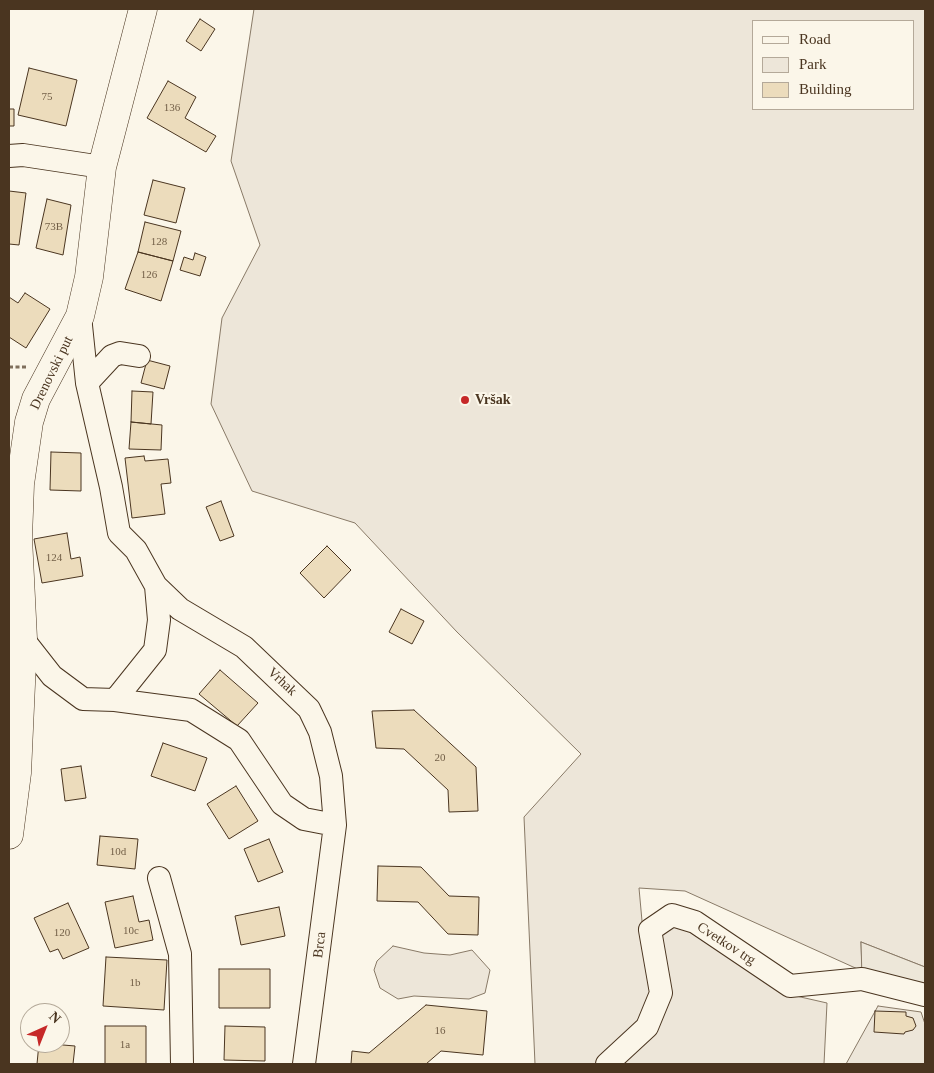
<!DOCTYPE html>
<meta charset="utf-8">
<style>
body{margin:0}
#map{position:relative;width:934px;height:1073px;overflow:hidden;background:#fbf6e9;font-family:Georgia,serif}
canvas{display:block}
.frame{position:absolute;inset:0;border:10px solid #4a3520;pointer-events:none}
.legend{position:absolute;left:752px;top:20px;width:162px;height:90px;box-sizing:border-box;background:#fbf6e9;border:1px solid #b4a999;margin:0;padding:6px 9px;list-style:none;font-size:15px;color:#4a3520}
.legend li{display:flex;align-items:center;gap:10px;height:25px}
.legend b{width:25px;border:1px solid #b4a999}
.north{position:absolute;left:20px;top:1003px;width:50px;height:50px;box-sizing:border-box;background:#fbf6e9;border:1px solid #b4a999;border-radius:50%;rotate:44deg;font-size:14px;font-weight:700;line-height:20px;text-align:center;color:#4a3520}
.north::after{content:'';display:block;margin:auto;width:18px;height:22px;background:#c62828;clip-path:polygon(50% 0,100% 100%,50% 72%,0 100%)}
</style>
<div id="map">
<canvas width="934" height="1073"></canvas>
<div class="frame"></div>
<ul class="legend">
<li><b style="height:6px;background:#fbf6e9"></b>Road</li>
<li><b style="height:14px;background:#ede6d9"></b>Park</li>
<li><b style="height:14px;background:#ecdcbc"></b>Building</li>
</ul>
<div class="north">N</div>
</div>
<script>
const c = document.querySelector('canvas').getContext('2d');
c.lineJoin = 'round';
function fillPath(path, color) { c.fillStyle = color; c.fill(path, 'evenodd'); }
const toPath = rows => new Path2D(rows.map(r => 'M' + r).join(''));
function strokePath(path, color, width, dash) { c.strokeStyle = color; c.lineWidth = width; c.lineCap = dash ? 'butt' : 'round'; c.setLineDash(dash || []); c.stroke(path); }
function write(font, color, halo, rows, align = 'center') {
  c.font = font + ' Georgia,serif'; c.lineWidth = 4; c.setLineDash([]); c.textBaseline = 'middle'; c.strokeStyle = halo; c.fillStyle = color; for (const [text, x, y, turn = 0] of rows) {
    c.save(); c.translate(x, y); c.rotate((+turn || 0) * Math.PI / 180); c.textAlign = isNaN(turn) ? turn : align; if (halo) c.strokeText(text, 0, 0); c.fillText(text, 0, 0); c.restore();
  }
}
const green = toPath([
 [254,9,925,9,925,967,861,942,862,971,685,891,639,888,643,932,653,997,642,1019,597,1064,535,1064,524,817,581,754,457,632,355,523,252,491,211,404,222,318,260,245,231,161,254,9],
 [753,21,913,21,913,109,753,109,753,21],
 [676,923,783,993,827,1003,824,1064,622,1064,652,1031,656,936,676,923],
 [393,946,424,953,450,955,472,950,490,970,485,993,469,999,414,996,398,999,380,988,374,970,377,961,393,946],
 [878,1006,921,1012,925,1024,925,1064,846,1064,878,1006]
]);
const parking = toPath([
 [861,942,925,967,925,995,862,979,861,942]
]);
const building = toPath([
 [200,19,215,29,201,51,186,41,200,19],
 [29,68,77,80,66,126,18,115,29,68],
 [168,81,196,97,185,118,216,136,206,152,147,118,168,81],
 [9,109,14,109,14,126,9,126,9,109],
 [153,180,185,188,176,223,144,215,153,180],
 [9,191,26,193,19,245,9,244,9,191],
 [47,199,71,205,63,255,36,248,47,199],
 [145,222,181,231,173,261,138,252,145,222],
 [138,252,173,261,161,301,125,289,138,252],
 [195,253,206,257,200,276,180,270,184,257,193,260,195,253],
 [25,293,50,309,26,348,9,337,9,297,18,303,25,293],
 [147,360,170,366,164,389,141,383,147,360],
 [132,391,153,392,151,424,131,422,132,391],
 [131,422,162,425,161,450,129,449,131,422],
 [51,452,81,453,81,491,50,490,51,452],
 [144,456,145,461,168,459,171,483,161,484,165,514,132,518,125,458,144,456],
 [221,501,234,536,220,541,206,507,221,501],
 [67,533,71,559,80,557,83,576,42,583,34,539,67,533],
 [327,546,351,570,324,598,300,573,327,546],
 [401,609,424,621,412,644,389,632,401,609],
 [220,670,258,703,237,726,199,694,220,670],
 [414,710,476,767,478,811,449,812,448,790,404,749,376,748,372,711,414,710],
 [163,743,207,758,195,791,151,776,163,743],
 [81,766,86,798,65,801,61,769,81,766],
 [236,786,258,821,229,839,207,804,236,786],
 [100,836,138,839,135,869,97,865,100,836],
 [269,839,283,872,258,882,244,849,269,839],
 [378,866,421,867,449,896,479,897,478,935,448,934,418,902,377,901,378,866],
 [133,896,139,922,149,920,153,940,115,948,105,902,133,896],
 [68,903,89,948,63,959,58,949,50,952,34,918,68,903],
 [279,907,285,936,241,945,235,916,279,907],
 [106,957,167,960,164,1010,103,1006,106,957],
 [219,969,270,969,270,1008,219,1008,219,969],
 [426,1005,487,1011,483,1055,441,1051,426,1064,351,1064,352,1051,369,1053,426,1005],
 [875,1011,906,1012,906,1016,913,1018,916,1026,913,1030,905,1032,904,1034,874,1032,875,1011],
 [105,1026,146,1026,146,1064,105,1064,105,1026],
 [225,1026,265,1027,265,1061,224,1060,225,1026],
 [39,1043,75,1046,73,1064,37,1064,39,1043]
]);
const path = toPath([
 [9,367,28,367]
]);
const minor = toPath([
 [9,156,23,155,102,167],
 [80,316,87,383,111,487,119,533,136,550,156,586,180,609,244,647,309,709,320,732,331,776,335,825,304,1064],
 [87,383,112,356,120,353,139,356],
 [9,632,23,639,52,676,83,699,115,700,191,710,239,740,282,804,304,819,335,825],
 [115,700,155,650,159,620,156,586],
 [159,878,180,954,182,1064],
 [607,1064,647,1027,661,993,650,930,672,915,695,922,790,986,862,979,925,995]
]);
const major = toPath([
 [9,835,17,773,23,639,18,538,20,484,29,422,36,399,80,316,89,277,102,167,143,9]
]);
const markers = [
 [465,400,5,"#c62828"]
];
const numberNames = [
 ["75",47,97],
 ["136",172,108],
 ["73B",54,227],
 ["128",159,242],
 ["126",149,275],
 ["124",54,558],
 ["20",440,758],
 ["10d",118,852],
 ["10c",131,931],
 ["120",62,933],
 ["1b",135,983],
 ["16",440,1031],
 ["1a",125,1045]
];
const streetNames = [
 ["Drenovski put",52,373,-64],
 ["Vrhak",282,682,43],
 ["Cvetkov trg",726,944,33],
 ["Brca",320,945,-83]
];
const poiNames = [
 ["Vršak",475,400]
];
fillPath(green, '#ede6d9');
strokePath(green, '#887966', 1);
fillPath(parking, '#ede7d9');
strokePath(parking, '#887966', 1);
fillPath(building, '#ecdcbc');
strokePath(building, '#4a3520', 1);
strokePath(minor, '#4a3520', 24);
strokePath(major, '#4a3520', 29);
strokePath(path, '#7f6f5c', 3, [4, 2.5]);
strokePath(minor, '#fbf6e9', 22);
strokePath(major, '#fbf6e9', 28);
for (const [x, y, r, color] of markers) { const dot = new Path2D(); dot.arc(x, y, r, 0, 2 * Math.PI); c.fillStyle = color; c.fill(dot); strokePath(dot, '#fbf6e9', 2); }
write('11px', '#725f47', null, numberNames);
write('14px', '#4a3520', '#fbf6e9', streetNames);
write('bold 14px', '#4a3520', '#fbf6e9', poiNames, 'left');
</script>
